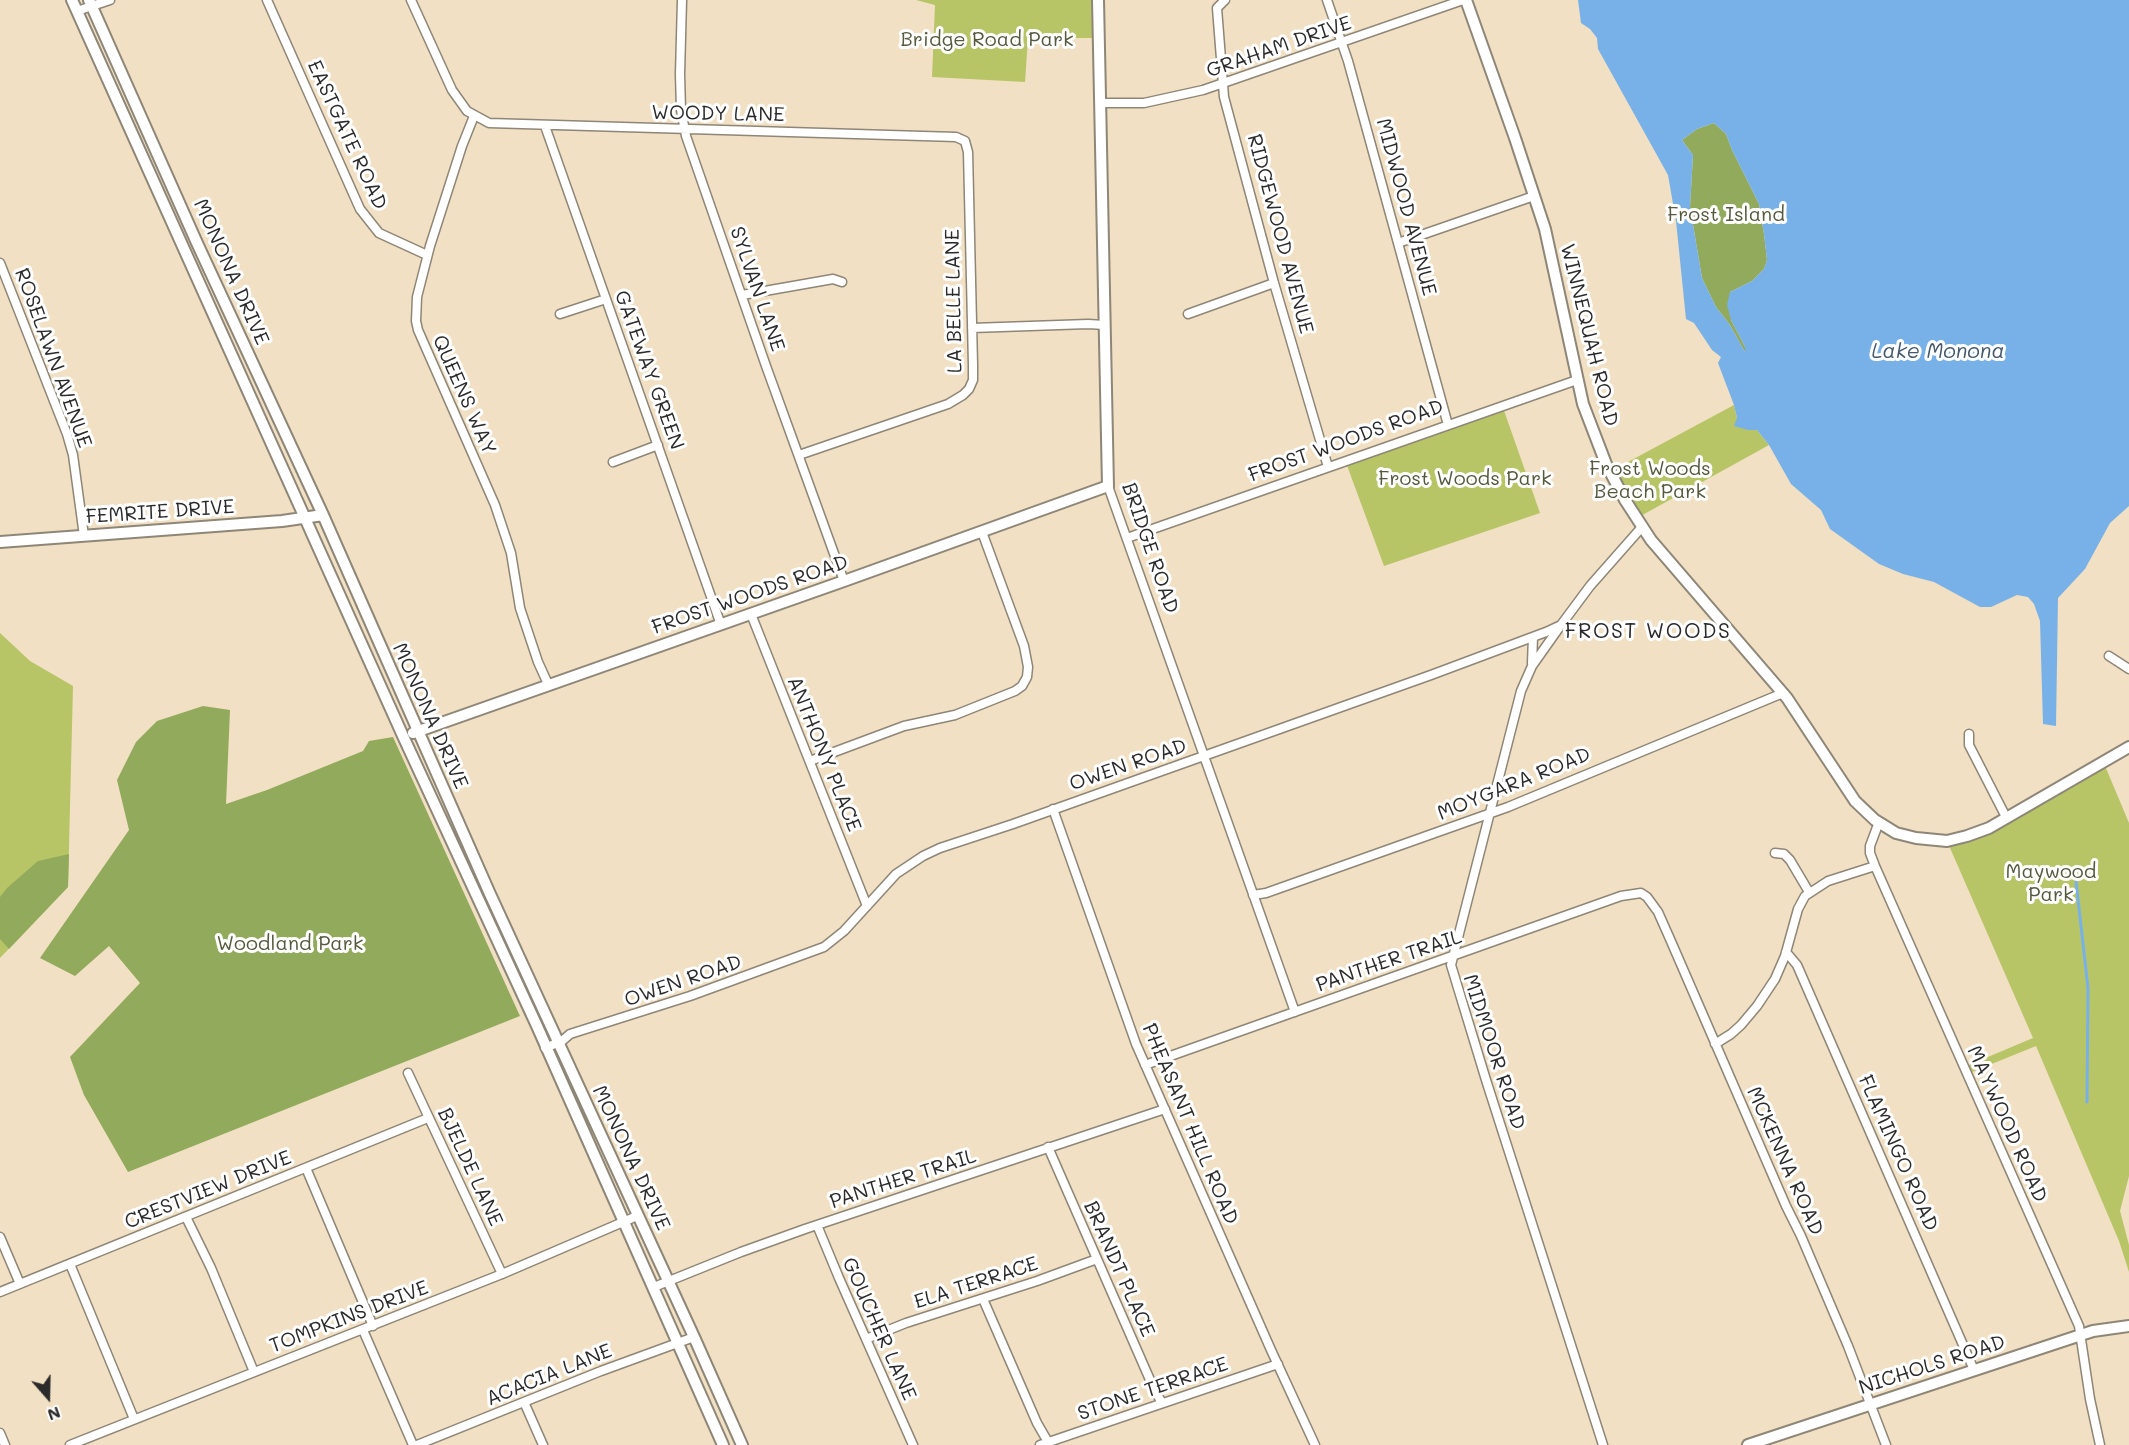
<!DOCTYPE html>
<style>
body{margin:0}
#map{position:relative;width:2129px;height:1445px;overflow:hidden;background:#f1e0c3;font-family:Mali,sans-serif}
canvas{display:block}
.north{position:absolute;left:18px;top:1367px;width:60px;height:60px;-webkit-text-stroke:4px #fff;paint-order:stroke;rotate:160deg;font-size:16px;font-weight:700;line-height:24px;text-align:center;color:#2b2b2b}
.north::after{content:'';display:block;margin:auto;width:21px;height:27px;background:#2b2b2b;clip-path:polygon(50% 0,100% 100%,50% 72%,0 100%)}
</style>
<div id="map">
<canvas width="2129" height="1445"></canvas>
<div class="north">N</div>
</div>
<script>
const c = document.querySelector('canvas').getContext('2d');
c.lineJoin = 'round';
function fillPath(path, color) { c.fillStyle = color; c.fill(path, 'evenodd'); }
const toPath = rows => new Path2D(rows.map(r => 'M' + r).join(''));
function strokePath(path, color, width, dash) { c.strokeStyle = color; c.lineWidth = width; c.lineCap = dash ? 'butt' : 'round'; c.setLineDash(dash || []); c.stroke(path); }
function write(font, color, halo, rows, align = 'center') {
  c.font = font + ' Mali,sans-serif'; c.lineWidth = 6; c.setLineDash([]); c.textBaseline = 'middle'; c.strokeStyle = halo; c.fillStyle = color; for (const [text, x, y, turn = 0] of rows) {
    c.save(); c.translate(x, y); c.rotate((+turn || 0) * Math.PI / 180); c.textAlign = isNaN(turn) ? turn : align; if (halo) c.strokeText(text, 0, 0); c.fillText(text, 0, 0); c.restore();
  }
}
const green = toPath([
 [916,0,1098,0,1099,38,1028,38,1025,82,932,77,935,5],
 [1502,405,1540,513,1384,566,1345,460],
 [1734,405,1737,418,1748,430,1757,430,1769,445,1637,518,1613,470],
 [0,633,30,661,73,686,68,887,0,958],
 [2103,761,2129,823,2129,1176,2120,1211,2129,1245,2129,1272,2119,1241,2036,1046,1967,1074,1964,1067,2033,1038,1947,841,1967,836]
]);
const forest = toPath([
 [1714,123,1726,134,1732,150,1759,204,1764,234,1767,260,1764,269,1752,281,1730,292,1731,320,1745,347,1746,354,1730,325,1716,307,1702,278,1690,207,1693,155,1682,140,1697,129],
 [203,706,230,710,226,804,267,790,363,751,369,741,393,737,520,1016,128,1172,84,1095,70,1057,140,983,109,946,75,976,40,958,129,830,117,780,136,742,157,721],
 [69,854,68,887,9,949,0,939,0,897,7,888,38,861]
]);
const water = toPath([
 [1578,0,2129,0,2129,506,2110,523,2085,569,2058,598,2056,726,2043,724,2040,621,2034,604,2028,597,2017,595,1991,607,1980,607,1934,582,1903,574,1879,564,1830,529,1821,510,1791,484,1769,445,1757,430,1748,430,1734,426,1737,418,1734,405,1718,363,1721,357,1712,350,1694,323,1686,319,1676,221,1668,175,1598,49,1597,38,1590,29,1581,23],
 [1714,123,1726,134,1732,150,1759,204,1764,234,1767,260,1764,269,1752,281,1730,292,1727,305,1731,320,1745,347,1745,352,1730,325,1716,307,1702,278,1690,207,1693,155,1682,140,1697,129]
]);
const stream = toPath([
 [2076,882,2088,988,2087,1102]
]);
const minor = toPath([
 [267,0,360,209,379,233,427,255],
 [411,0,452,90,467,111,489,123,956,137,965,141,968,152,973,365,973,380,969,389,963,395,948,404,799,455],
 [682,0,680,74,681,110,686,136,766,366,844,581],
 [1225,0,1217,8,1224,97,1274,283,1328,467],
 [1327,0,1348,61,1448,425],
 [77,11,110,0],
 [1101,103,1144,103,1203,90,1463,0],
 [474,116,462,146,430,246,417,297,416,321,418,330,495,505,511,553,520,608,538,662,548,684],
 [545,126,721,625],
 [1398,243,1534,196],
 [0,263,67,434,73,455,84,536],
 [742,295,833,279,842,282],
 [560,314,606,299],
 [1188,314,1274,283],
 [972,328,1088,324,1105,325],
 [613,462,658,445],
 [1108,486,1295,1012],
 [1127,538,1577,380],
 [751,614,867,906],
 [2109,656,2129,669],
 [1532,663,1533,637],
 [1969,734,1969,745,2006,817],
 [810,761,904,726,955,715,1015,691,1022,686,1027,677,1028,667,1024,646,982,532],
 [1053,809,1136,1044,1271,1350,1315,1445],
 [1879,822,1870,846,1870,853,1875,866,2079,1326,2090,1399,2100,1445],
 [1775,853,1784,854,1790,860,1809,892],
 [1253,895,1266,893,1508,807,1783,693],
 [1786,952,1797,965,1974,1370],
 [1715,1044,1731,1034,1741,1025,1757,1006,1775,979,1785,956,1798,909,1805,896,1828,881,1875,866],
 [545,1048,562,1041,570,1034,690,996,824,947,844,931,896,874,923,856,940,848,1013,824,1431,675,1546,632,1561,625],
 [1145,1065,1621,896,1641,893,1647,897,1658,912,1670,939,1786,1206,1801,1236,1848,1346,1886,1445],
 [408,1073,502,1274],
 [1048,1147,1154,1389,1162,1403],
 [306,1168,373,1326],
 [186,1217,211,1268,254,1372],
 [817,1225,839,1278,913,1445],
 [0,1237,20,1284],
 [70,1264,134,1419],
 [654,1287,741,1252,805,1229,1165,1109],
 [0,1292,428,1118],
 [983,1299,1037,1423,1048,1442],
 [363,1330,413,1445],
 [866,1339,906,1323,1037,1281,1097,1259],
 [524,1402,543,1445],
 [0,1433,5,1445],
 [70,1445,502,1274,637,1216],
 [417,1445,601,1371,694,1337],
 [1040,1445,1278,1364],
 [1603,1445,1486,1080,1451,965,1521,691,1532,666,1561,625,1590,586,1642,527]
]);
const tertiary = toPath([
 [72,0,403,736,537,1026,723,1445],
 [89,0,197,243,323,515,490,894,694,1337,742,1445],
 [1466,0,1515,138,1545,229,1583,404,1606,464,1625,500,1651,540,1787,698,1855,801,1875,820,1896,833,1916,838,1947,841,1967,836,1989,828,2129,747],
 [0,542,282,521,323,515],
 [413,733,844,581,1108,486,1098,0],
 [1748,1445,2093,1331,2129,1326]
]);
const parkNames = [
 ["Bridge Road Park",987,40],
 ["Frost Island",1726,215],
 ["Frost Woods",1650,469],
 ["Beach Park",1650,492],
 ["Frost Woods Park",1465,479],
 ["Maywood",2051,872],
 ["Park",2051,895],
 ["Woodland Park",290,944]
];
const streetNames = [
 ["GRAHAM DRIVE",1279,47,-19],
 ["WOODY LANE",718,114,1],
 ["EASTGATE ROAD",347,135,65],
 ["MIDWOOD AVENUE",1406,207,75],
 ["RIDGEWOOD AVENUE",1280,234,75],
 ["MONONA DRIVE",231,272,66],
 ["SYLVAN LANE",757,289,71],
 ["LA BELLE LANE",954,301,-91],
 ["WINNEQUAH ROAD",1589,335,76],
 ["ROSELAWN AVENUE",53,358,70],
 ["GATEWAY GREEN",649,370,70],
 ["QUEENS WAY",464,395,66],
 ["FROST WOODS ROAD",1346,441,-20],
 ["FEMRITE DRIVE",160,512,-4],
 ["BRIDGE ROAD",1150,548,71],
 ["FROST WOODS ROAD",750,595,-19],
 ["MONONA DRIVE",430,716,66],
 ["ANTHONY PLACE",824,754,68],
 ["OWEN ROAD",1128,765,-19],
 ["MOYGARA ROAD",1514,784,-22],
 ["PANTHER TRAIL",1389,961,-19],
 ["OWEN ROAD",683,981,-19],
 ["MIDMOOR ROAD",1494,1052,72],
 ["PHEASANT HILL ROAD",1190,1124,67],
 ["MAYWOOD ROAD",2007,1124,66],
 ["FLAMINGO ROAD",1898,1153,66],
 ["MONONA DRIVE",631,1158,65],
 ["MCKENNA ROAD",1785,1161,66],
 ["BJELDE LANE",470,1167,65],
 ["PANTHER TRAIL",903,1179,-18],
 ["CRESTVIEW DRIVE",208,1190,-22],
 ["BRANDT PLACE",1119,1269,66],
 ["ELA TERRACE",976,1283,-18],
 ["TOMPKINS DRIVE",349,1317,-21],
 ["GOUCHER LANE",879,1329,66],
 ["NICHOLS ROAD",1932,1365,-18],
 ["ACACIA LANE",549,1375,-22],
 ["STONE TERRACE",1153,1389,-19]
];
const waterNames = [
 ["Lake Monona",1938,352]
];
const neighbourhoodNames = [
 ["FROST WOODS",1648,632]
];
fillPath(green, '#b7c567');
fillPath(forest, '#91aa5c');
fillPath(water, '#78b1e8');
strokePath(stream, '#78b1e8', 3);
strokePath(minor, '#8e8677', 11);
strokePath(tertiary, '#8e8677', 14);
strokePath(minor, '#fff', 8);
strokePath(tertiary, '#fff', 10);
write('20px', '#55593d', '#fff', parkNames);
write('20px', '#2b2b2b', '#fff', streetNames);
write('italic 21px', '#465a6d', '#fff', waterNames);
c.letterSpacing = '1.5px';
write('21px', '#2b2b2b', '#fff', neighbourhoodNames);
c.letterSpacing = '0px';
</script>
